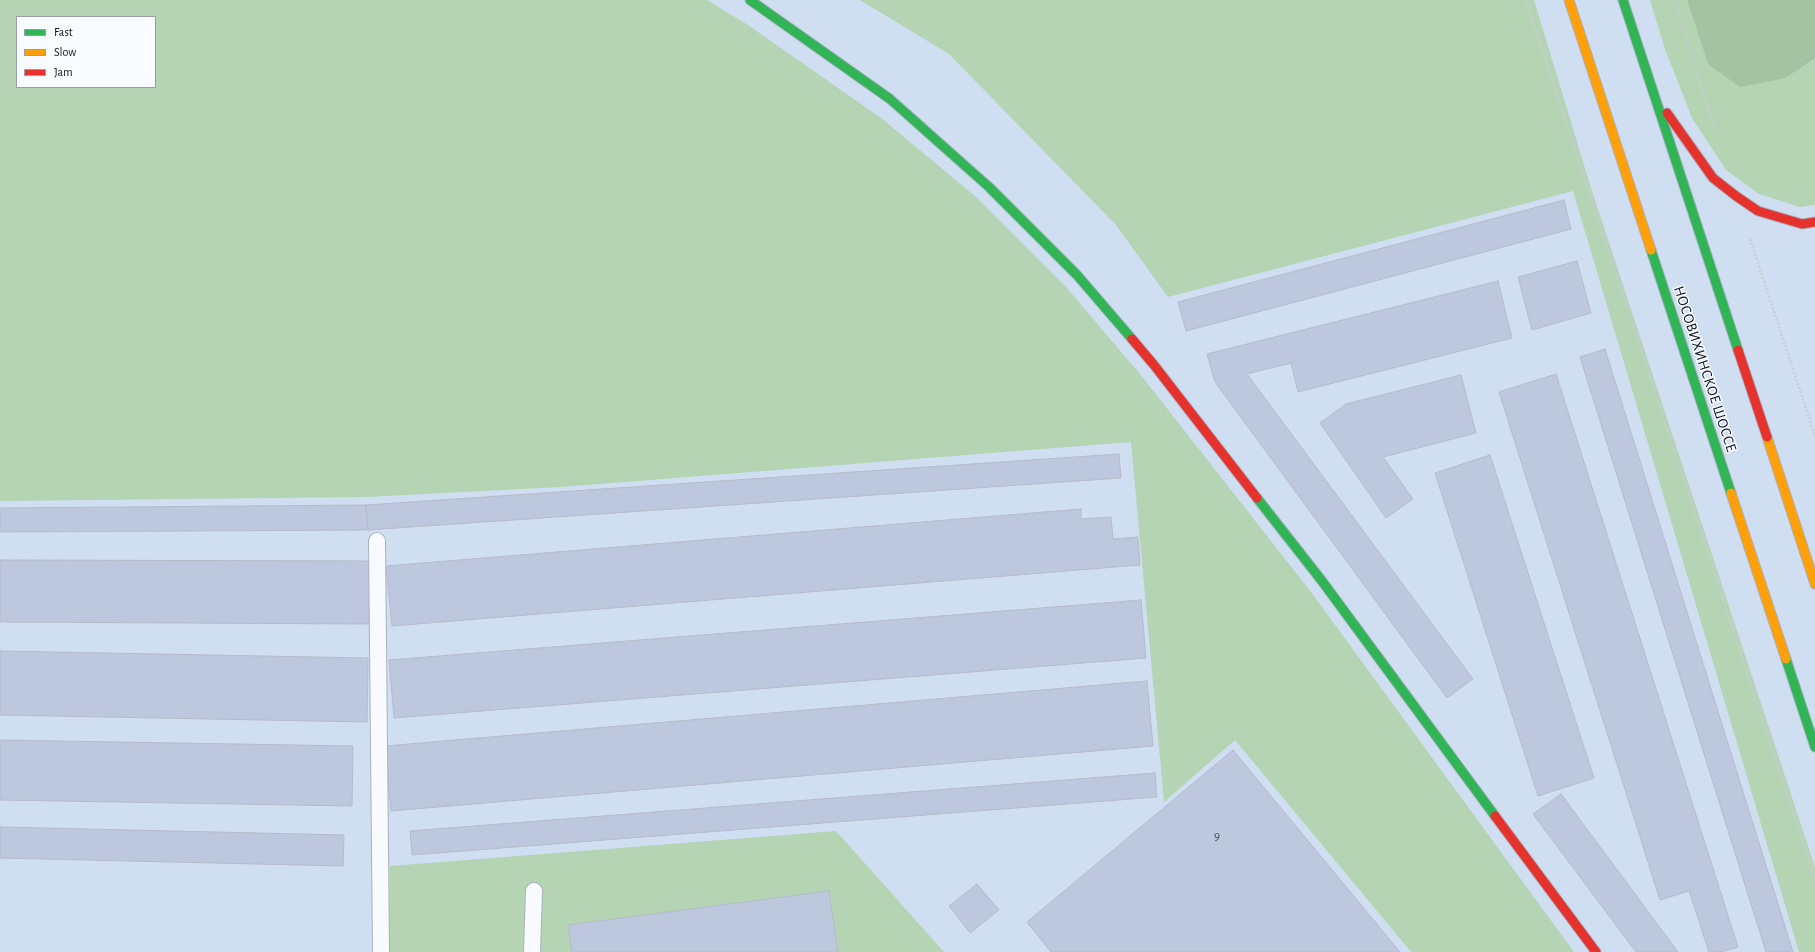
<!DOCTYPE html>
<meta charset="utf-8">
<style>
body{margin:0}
#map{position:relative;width:1815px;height:952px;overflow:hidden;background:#d0def1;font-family:"Alegreya Sans",sans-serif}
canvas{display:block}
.legend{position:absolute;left:16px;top:16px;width:140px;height:72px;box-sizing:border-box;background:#f8fbff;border:1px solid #9a9fa7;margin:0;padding:5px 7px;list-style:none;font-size:12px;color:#0d1622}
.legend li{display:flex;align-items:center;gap:8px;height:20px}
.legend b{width:20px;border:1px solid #9a9fa7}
</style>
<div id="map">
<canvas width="1815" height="952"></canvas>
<ul class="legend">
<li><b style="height:5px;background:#30b455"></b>Fast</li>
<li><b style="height:5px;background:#ff9f0a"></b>Slow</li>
<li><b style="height:5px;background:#e5322d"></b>Jam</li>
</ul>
</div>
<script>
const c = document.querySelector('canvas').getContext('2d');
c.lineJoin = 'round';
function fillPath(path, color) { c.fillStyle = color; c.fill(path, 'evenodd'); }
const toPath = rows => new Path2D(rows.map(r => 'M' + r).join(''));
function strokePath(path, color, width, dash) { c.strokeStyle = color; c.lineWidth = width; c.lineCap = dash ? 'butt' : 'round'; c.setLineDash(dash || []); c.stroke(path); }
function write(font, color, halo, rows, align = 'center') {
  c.font = font + ' "Alegreya Sans",sans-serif'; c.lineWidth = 3; c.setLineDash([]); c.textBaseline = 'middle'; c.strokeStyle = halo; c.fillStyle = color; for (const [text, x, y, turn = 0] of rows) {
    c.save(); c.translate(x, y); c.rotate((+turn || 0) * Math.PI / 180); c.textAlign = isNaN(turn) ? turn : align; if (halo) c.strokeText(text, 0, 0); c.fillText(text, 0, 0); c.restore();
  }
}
const green = toPath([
 [0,0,707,0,748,25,881,118,976,197,1066,287,1140,374,1311,592,1574,952,1411,952,1235,740,1164,802,1131,442,561,487,366,497,0,501],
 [17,17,155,17,155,87,17,87],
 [860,0,1534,0,1591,188,1815,867,1815,952,1799,952,1573,191,1168,297,1116,225,949,54],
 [1650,0,1687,0,1708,64,1786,78,1815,58,1815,205,1800,207,1759,194,1726,170,1692,118,1665,49],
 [836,831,944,952,388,952,390,866]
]);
const forest = toPath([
 [1687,0,1815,0,1815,58,1786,78,1740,87,1708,64]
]);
const building = toPath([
 [1564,200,1571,229,1186,331,1178,302,1564,200],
 [1577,261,1591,313,1532,330,1518,277,1577,261],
 [1498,281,1512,338,1298,392,1291,363,1247,374,1473,679,1447,698,1215,382,1207,354,1498,281],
 [1605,349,1793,952,1766,952,1580,357,1605,349],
 [1556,374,1738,947,1721,952,1709,952,1689,891,1660,900,1499,392,1556,374],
 [1461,375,1476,433,1383,457,1413,499,1386,518,1320,423,1346,404,1461,375],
 [1119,454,1121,478,368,530,366,505,1119,454],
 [1490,455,1594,778,1538,796,1435,473,1490,455],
 [366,505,368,530,0,532,0,508,366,505],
 [1081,509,1081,519,1111,517,1113,539,1138,537,1140,565,392,626,386,566,1081,509],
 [0,560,370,561,369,624,0,622,0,560],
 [1141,600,1146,658,394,718,389,660,1141,600],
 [0,651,368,658,367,722,0,715,0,651],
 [1147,681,1153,746,391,811,385,746,1147,681],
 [0,740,353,746,352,806,0,800,0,740],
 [1233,750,1400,952,1051,952,1027,922,1233,750],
 [1155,773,1157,797,412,855,410,831,1155,773],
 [1561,794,1678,952,1636,952,1533,814,1561,794],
 [0,827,344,835,343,866,0,858,0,827],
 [977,884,999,910,970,933,949,906,977,884],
 [829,891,838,952,572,952,568,925,829,891]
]);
const path = toPath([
 [1526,0,1815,879],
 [1674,0,1715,129],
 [1750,239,1815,436]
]);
const lane = toPath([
 [377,541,381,952],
 [532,952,534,891]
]);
const fast = toPath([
 [750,0,890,99,989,187,1077,275,1132,339],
 [1623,0,1738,350],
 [1651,250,1731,493],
 [1257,498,1322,581,1495,816],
 [1786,659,1815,747]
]);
const slow = toPath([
 [1569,0,1651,250],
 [1767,437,1815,584],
 [1731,493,1786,659]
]);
const jam = toPath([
 [1667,113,1713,178,1736,196,1758,211,1802,224,1815,222],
 [1132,339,1154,365,1257,498],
 [1738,350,1767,437],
 [1495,816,1596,952]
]);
const numberNames = [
 ["9",1217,836]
];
const streetNames = [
 ["НОСОВИХИНСКОЕ ШОССЕ",1705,369,72]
];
fillPath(green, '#b4d4b4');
fillPath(forest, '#a3c3a2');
fillPath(building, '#bdc7de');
strokePath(building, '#b4bbcb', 1);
strokePath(lane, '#a8b3c2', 18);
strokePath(fast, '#a8b3c2', 11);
strokePath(slow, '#a8b3c2', 11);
strokePath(jam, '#a8b3c2', 11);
strokePath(path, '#c8cdd2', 2.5, [2, 2]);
strokePath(lane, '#f8fafd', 16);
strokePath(fast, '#30b455', 9);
strokePath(slow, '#ff9f0a', 9);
strokePath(jam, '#e5322d', 9);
write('13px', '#3b4453', null, numberNames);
write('15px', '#0d1622', '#f8fbff', streetNames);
</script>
